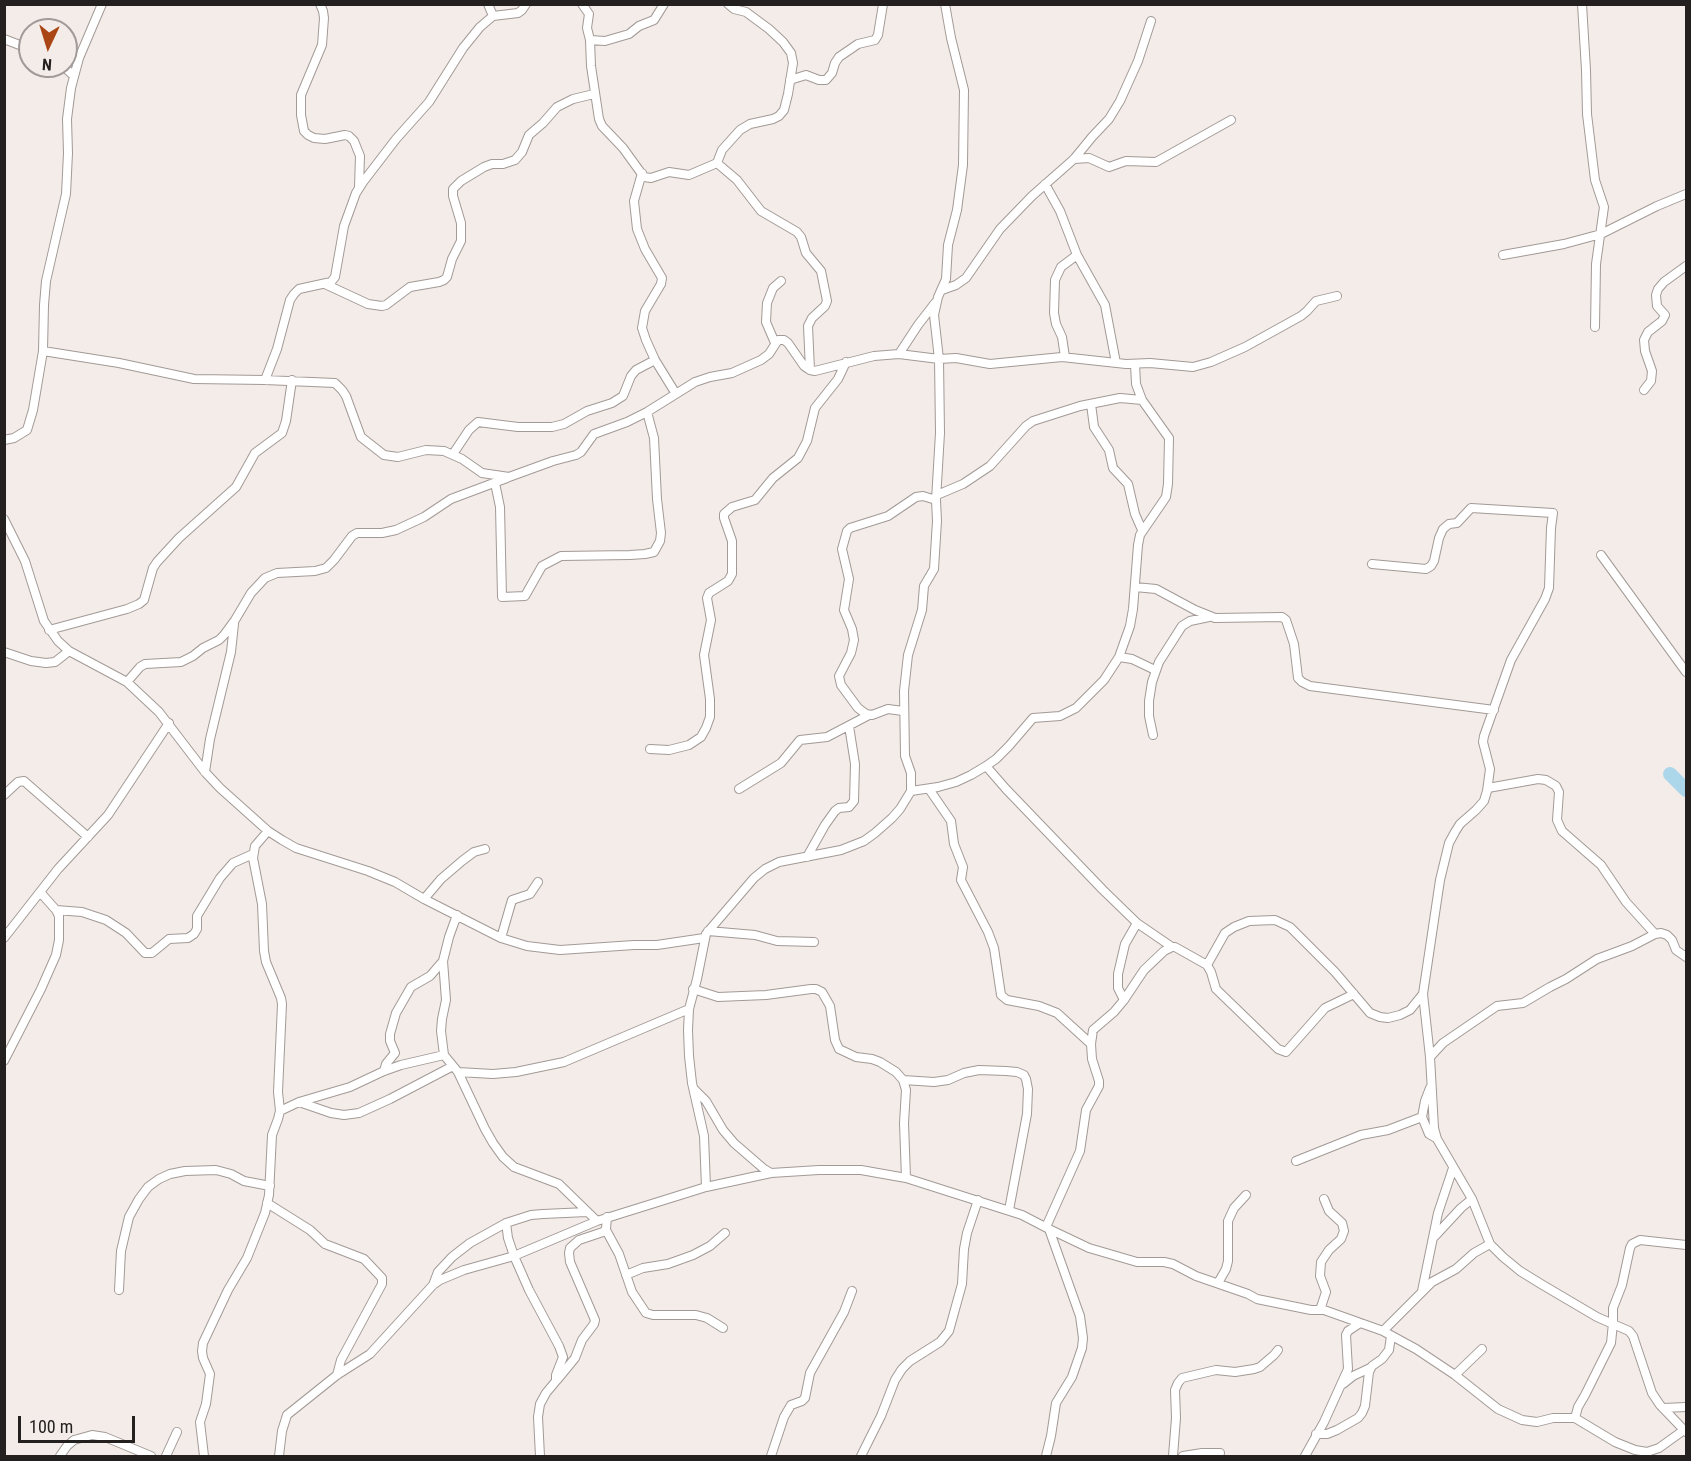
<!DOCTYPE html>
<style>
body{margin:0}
#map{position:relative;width:1691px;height:1461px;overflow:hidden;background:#f4ece8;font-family:"Roboto Condensed",sans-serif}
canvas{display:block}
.frame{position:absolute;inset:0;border:6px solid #23201f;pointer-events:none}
.north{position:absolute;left:18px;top:18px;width:60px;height:60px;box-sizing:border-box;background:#f4ece8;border:2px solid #a09a98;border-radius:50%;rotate:184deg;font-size:16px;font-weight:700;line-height:24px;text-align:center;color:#23201f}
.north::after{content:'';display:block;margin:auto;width:21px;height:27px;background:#aa4516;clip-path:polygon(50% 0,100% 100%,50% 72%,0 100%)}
.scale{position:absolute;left:18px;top:1416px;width:117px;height:27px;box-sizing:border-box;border:3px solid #23201f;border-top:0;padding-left:8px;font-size:18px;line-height:21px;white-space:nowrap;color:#23201f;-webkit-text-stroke:4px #f4ece8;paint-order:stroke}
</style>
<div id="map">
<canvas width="1691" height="1461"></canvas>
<div class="frame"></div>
<div class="north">N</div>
<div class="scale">100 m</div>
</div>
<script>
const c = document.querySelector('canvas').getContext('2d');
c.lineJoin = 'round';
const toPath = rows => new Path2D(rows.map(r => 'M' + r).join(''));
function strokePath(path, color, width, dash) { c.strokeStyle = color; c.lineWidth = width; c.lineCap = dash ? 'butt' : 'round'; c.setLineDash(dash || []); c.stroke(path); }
const river = toPath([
 [1670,774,1686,790]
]);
const street = toPath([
 [320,4,323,11,324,18,322,45,301,95,301,115,304,131,308,135,314,138,325,139,345,135,349,136,354,141,360,156,359,187],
 [488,4,493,16],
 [582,4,589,14,587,28,590,40,591,66,599,119,602,126,623,148,644,177,651,178,669,172,689,175,717,163,737,180,761,211,797,232,801,237,806,253,821,271,827,301,825,306,812,318,808,326,810,370],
 [1582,4,1586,70,1587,114,1595,180,1604,207,1596,264,1595,327],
 [4,39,30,49],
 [590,40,605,41,629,34,639,26,654,20,664,4],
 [63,66,74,76],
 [790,80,806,75,819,80,826,80,832,73,835,63,839,57,858,44,875,40,878,35,883,4],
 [1074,159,1089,158,1109,167,1126,161,1156,162,1231,120],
 [717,163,722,150,740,130,750,124,773,119,779,116,784,110,788,94,793,63,791,53,783,42,769,29,746,12,734,9,728,4],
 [642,173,634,201,637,229,645,249,662,278,661,284,645,311,642,328,646,340,655,360,676,394],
 [1045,184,1060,211,1077,255,1105,305,1116,363],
 [1503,255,1564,244,1601,234,1657,206,1686,194],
 [325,284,368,304,382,306,386,305,410,287,439,282,444,280,447,277,452,259,461,241,461,223,453,196,453,189,461,181,484,167,492,164,503,164,515,160,522,152,529,135,543,123,557,107,573,99,594,94],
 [942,290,956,285,966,278,1000,229,1032,196,1074,159,1092,137,1109,119,1120,101,1138,61,1151,21],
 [775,343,766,322,767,303,773,288,781,281],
 [43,351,119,363,194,379,265,380,335,383,342,390,346,396,361,437,384,455,398,457,426,450,444,451,462,459,482,473,509,477,553,461,576,455,581,452,594,434,627,422,647,412,695,382,710,377,732,373,761,360,769,354,778,340,784,340,788,343,804,366,810,370,815,371,874,356,899,354,939,359,956,358,990,364,1062,357,1126,364,1150,363,1193,367,1211,362,1245,347,1301,316,1307,311,1316,301,1337,296],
 [899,354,918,325,935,303],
 [1065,357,1062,337,1056,324,1054,313,1055,280,1061,267,1077,255],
 [265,380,277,349,290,300,294,294,299,289,331,282,335,277,344,226,356,193,363,182,396,139,429,102,463,48,480,27,493,16,518,13,522,10,526,4],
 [1644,390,1651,381,1652,371,1645,351,1644,340,1648,332,1662,321,1665,315,1657,306,1656,295,1658,289,1664,282,1686,266],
 [1091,404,1094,427,1109,450,1113,468,1128,484,1135,514,1142,530],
 [4,440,14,438,27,430,33,410,43,351,44,305,46,281,66,194,68,153,67,119,71,88,79,58,102,4],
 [453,454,469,430,478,422,518,427,552,427,564,424,587,411,612,403,623,396,631,376,636,370,655,360],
 [495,483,500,507,502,597,525,596,542,566,561,556,630,555,645,554,654,552,660,541,661,533,657,499,654,438,647,412],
 [937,495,963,484,990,466,1026,426,1033,421,1080,406,1120,398,1142,400],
 [4,519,25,561,44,621,58,641,69,651,127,682,159,712,205,772,220,788,268,831,282,840,296,848,368,871,395,882,424,899,501,938,527,946,560,950,634,945,657,945,704,938],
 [1601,555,1686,672],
 [1372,564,1426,569,1431,566,1434,561,1439,538,1443,529,1449,524,1457,523,1471,508,1553,513,1551,528,1549,588,1545,599,1511,660,1484,736,1483,742,1490,769,1487,791,1484,801,1476,810,1460,824,1455,832,1449,843,1440,880,1423,994,1430,1057,1434,1128,1437,1139,1472,1199,1490,1244,1503,1257,1520,1271,1541,1284,1597,1317,1629,1331,1633,1336,1652,1393,1660,1405,1686,1432],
 [1135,587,1156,589,1195,610,1215,618,1282,617,1286,620,1294,644,1298,678,1302,682,1310,686,1494,710],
 [49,630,127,609,139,604,144,600,153,568,157,562,179,538,236,487,255,453,282,433,286,421,292,380],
 [4,652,31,661,46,663,55,662,69,651],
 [1119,657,1132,659,1155,670],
 [127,682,140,667,145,664,181,662,193,656,203,648,219,640,224,635,235,620,251,593,265,578,277,573,315,571,326,568,334,560,352,536,357,533,382,533,396,530,424,517,451,499,507,478],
 [903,711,888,709,872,715,866,714,858,708,841,685,839,676,851,653,854,640,852,629,844,610,849,579,842,549,847,531,850,528,888,516,916,497,923,496,936,500],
 [1153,735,1149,716,1149,701,1152,682,1159,662,1182,626,1190,621,1209,617],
 [650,749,669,750,689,745,701,737,706,728,710,717,710,699,704,655,711,620,707,598,709,593,728,581,732,574,732,541,724,518,724,514,732,507,755,500,773,478,798,458,807,441,815,408,838,379,846,362],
 [986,766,1006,789,1103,890,1137,923,1172,947],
 [205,772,210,739,231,652,234,624],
 [1488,788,1538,779,1546,780,1556,786,1559,792,1557,820,1562,831,1601,865,1626,902,1655,934],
 [739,789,781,763,800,740,827,737,869,715],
 [929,789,951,821,954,844,963,867,961,880,988,932,994,948,1001,995,1007,1000,1039,1006,1057,1013,1091,1044],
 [911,791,938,787,956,782,971,775,986,766,996,759,1009,746,1033,718,1060,716,1076,708,1104,680,1119,657,1130,626,1133,609,1138,545,1140,535,1166,497,1168,484,1169,438,1142,400,1136,384,1135,364],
 [4,795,18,782,24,781,88,837],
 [807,857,825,825,835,811,839,808,849,807,854,801,855,764,849,726],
 [424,899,441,879,462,861,474,852,485,849],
 [56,910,82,912,106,920,126,933,145,953,152,953,169,939,188,938,194,934,197,929,197,916,220,878,233,863,253,854],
 [457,915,449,937,443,961,446,1000,442,1019,441,1031,444,1055,458,1072,485,1129,493,1143,503,1157,514,1167,559,1184,597,1221],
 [708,931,755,935,777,941,814,942],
 [4,938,58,869,108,815,169,723],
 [501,938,512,900,530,894,538,882],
 [1207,965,1225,933,1234,927,1249,921,1275,920,1290,927,1335,972,1370,1013,1380,1017,1388,1018,1400,1015,1410,1010,1423,994],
 [693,989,718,997,766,995,811,989,816,989,822,992,830,1006,835,1040,839,1049,856,1057,872,1059,880,1062,896,1072,903,1080,906,1090,904,1123,906,1178],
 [1124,1000,1118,988,1118,974,1125,944,1137,923],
 [1430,1057,1443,1043,1497,1006,1523,1003,1550,987,1566,979,1597,959,1632,946,1655,934,1661,933,1667,935,1672,940,1676,950,1686,957],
 [4,1061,41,989,56,955,59,940,59,916,56,910,40,892],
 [384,1071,386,1064,395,1053,390,1041,390,1034,396,1013,411,987,430,976,443,961],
 [458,1072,493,1074,516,1072,564,1062,689,1009],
 [903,1080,934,1082,948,1080,964,1073,979,1070,1006,1071,1017,1072,1024,1075,1026,1079,1028,1089,1027,1114,1009,1210],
 [1430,1088,1425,1101,1422,1117,1429,1134,1436,1138],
 [694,1089,706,1101,723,1130,734,1143,764,1169,771,1173],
 [299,1102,331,1113,344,1115,359,1113,390,1099,453,1066],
 [280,1111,299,1102,350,1087,384,1071,401,1065,444,1055],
 [1296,1161,1361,1135,1388,1130,1422,1117],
 [706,1187,704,1136,692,1083,689,1056,688,1030,689,1009,697,979,706,934,754,878,765,869,779,862,841,850,864,841,875,833,892,818,900,809,911,791,911,773,905,756,904,691,908,655,922,610,924,586,934,569,937,521,936,500,940,433,939,359,934,315,938,297,946,279,948,245,957,210,963,165,964,90,951,38,945,4],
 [267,1203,310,1230,325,1244,364,1259,382,1278,382,1284,341,1360,337,1375],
 [506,1223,508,1238,514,1256,529,1290,559,1346,563,1357,556,1375,556,1381,546,1393,540,1404,538,1417,540,1456],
 [1046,1227,1080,1151,1086,1110,1099,1086,1099,1081,1092,1059,1091,1044,1093,1030,1114,1012,1124,1000,1144,970,1164,951,1172,947,1175,947,1207,965,1211,972,1216,989,1278,1049,1286,1052,1325,1008,1354,994],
 [1049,1229,1089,1248,1137,1262,1164,1262,1173,1264,1196,1276,1248,1294,1257,1299,1311,1310,1324,1310,1383,1331,1432,1282,1456,1269,1474,1253,1490,1244],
 [606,1230,619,1254,632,1292,646,1313,653,1315,696,1315,707,1318,723,1328],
 [1435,1236,1461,1208,1472,1199],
 [626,1275,643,1268,668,1264,693,1255,710,1246,725,1233],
 [1218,1283,1226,1269,1228,1261,1228,1221,1234,1208,1246,1195],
 [433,1285,438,1272,452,1257,470,1243,506,1223,531,1215,543,1214,587,1212],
 [119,1290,121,1251,129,1217,139,1199,148,1187,159,1179,170,1174,185,1171,216,1170,231,1174,244,1181,270,1186],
 [1422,1291,1438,1213,1453,1168],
 [1320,1310,1326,1292,1320,1276,1321,1262,1329,1250,1341,1239,1344,1231,1342,1223,1329,1211,1324,1199],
 [1383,1331,1416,1349,1455,1375,1498,1409,1522,1420,1537,1422,1553,1418,1575,1418,1615,1442,1635,1450,1647,1452,1659,1448,1684,1430],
 [1455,1375,1482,1349],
 [557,1380,575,1358,582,1340,594,1324,595,1320,570,1262,569,1253,570,1248,579,1240,603,1232,606,1229,607,1217],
 [1343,1384,1353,1376,1370,1368],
 [1663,1408,1686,1407],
 [1575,1418,1578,1407,1585,1395,1611,1343,1613,1323,1613,1308,1622,1285,1630,1248,1632,1244,1640,1240,1686,1245],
 [1316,1434,1327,1434,1337,1430,1358,1418,1362,1413,1365,1406,1369,1372,1372,1366,1382,1359,1389,1350,1391,1336],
 [60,1456,67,1446,74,1440,92,1435,105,1437,151,1456],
 [166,1456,177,1432],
 [204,1456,200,1422,206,1404,210,1374,203,1358,202,1351,203,1343,228,1290,247,1258,265,1213,269,1195,272,1135,278,1119,280,1111,278,1092,282,1004,281,998,266,962,264,951,262,904,253,858,255,846,268,831],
 [279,1456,282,1431,287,1415,337,1375,370,1354,433,1285,440,1280,464,1270,514,1256,597,1221,706,1187,771,1173,819,1170,861,1170,906,1178,1022,1215,1049,1229,1080,1316,1083,1338,1082,1348,1072,1377,1056,1403,1051,1436,1046,1456],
 [771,1456,784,1417,791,1405,802,1401,805,1398,810,1373,844,1312,852,1291],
 [861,1456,881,1416,895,1380,902,1369,910,1361,940,1342,949,1331,962,1284,964,1249,967,1233,978,1200],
 [1173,1456,1176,1418,1175,1390,1178,1383,1182,1378,1216,1370,1235,1372,1254,1369,1260,1367,1274,1355,1278,1350],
 [1183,1456,1202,1453,1220,1453],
 [1305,1456,1324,1422,1348,1369,1346,1335,1348,1331,1360,1323]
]);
strokePath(river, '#acd7ea', 14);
strokePath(street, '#a29a96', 10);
strokePath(street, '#fff', 8);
</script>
